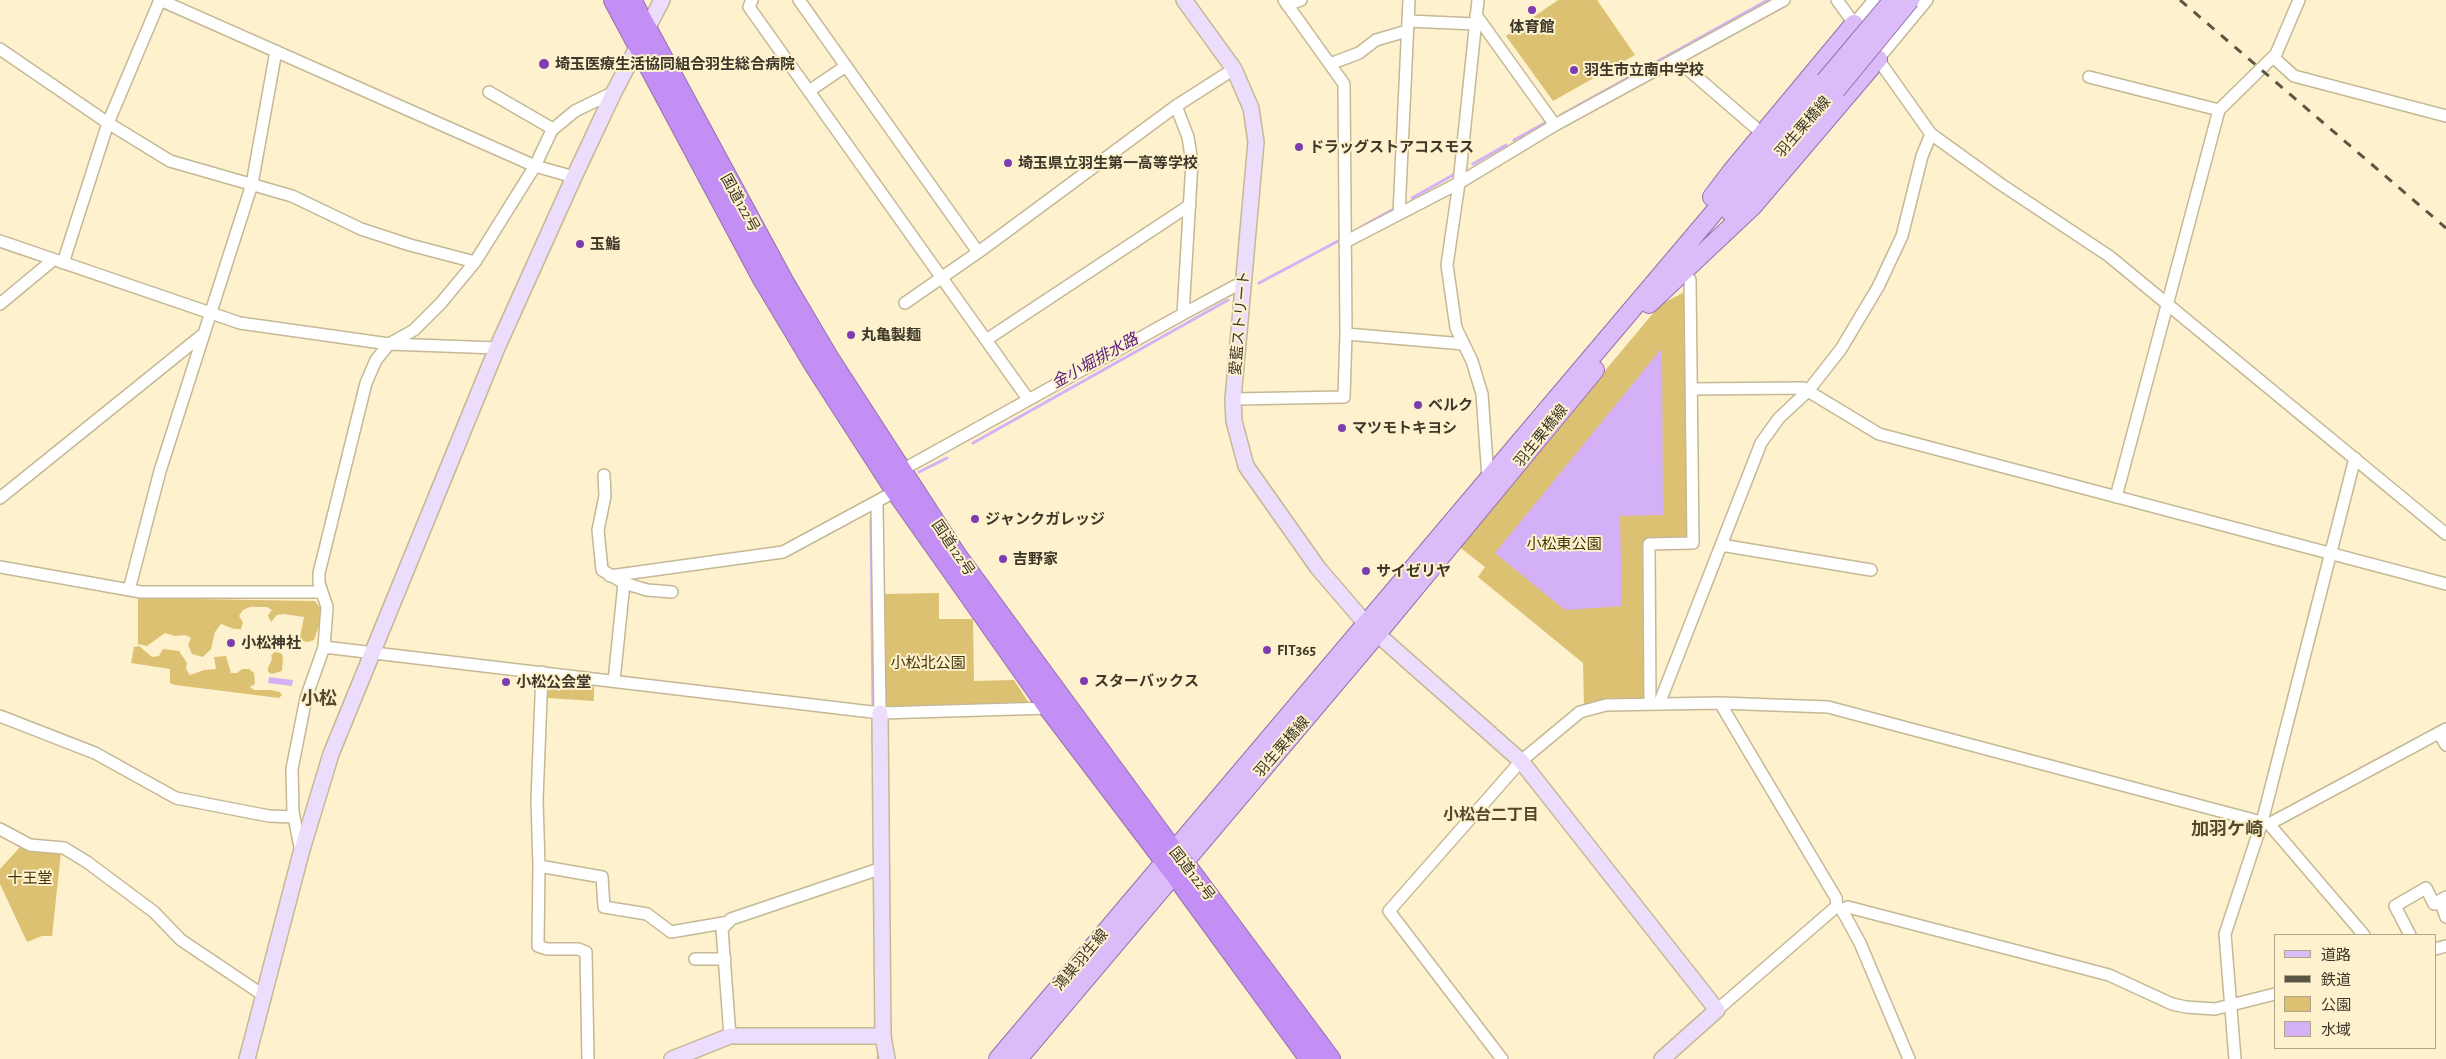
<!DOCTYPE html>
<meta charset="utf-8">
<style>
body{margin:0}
#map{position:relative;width:2446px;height:1059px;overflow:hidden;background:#fef1cd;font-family:"Alegreya Sans","Noto Sans JP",sans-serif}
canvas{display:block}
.legend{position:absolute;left:2274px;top:934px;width:162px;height:115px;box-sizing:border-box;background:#fef1cd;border:1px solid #b0a78b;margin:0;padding:6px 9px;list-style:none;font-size:15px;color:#3c3729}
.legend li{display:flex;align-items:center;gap:10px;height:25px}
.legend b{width:25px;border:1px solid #b0a78b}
</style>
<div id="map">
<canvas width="2446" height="1059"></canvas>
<ul class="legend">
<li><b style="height:6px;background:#dcbcf8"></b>道路</li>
<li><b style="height:6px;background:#5b5543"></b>鉄道</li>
<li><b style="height:14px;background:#ddc173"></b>公園</li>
<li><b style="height:14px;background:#d4b1f7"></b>水域</li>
</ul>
</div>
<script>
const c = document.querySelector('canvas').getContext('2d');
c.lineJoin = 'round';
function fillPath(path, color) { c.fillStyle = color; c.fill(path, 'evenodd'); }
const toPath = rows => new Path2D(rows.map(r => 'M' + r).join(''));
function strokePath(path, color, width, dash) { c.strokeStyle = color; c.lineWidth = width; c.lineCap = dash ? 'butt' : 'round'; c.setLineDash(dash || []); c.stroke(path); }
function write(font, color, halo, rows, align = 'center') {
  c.font = font + ' "Alegreya Sans","Noto Sans JP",sans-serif'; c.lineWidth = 4; c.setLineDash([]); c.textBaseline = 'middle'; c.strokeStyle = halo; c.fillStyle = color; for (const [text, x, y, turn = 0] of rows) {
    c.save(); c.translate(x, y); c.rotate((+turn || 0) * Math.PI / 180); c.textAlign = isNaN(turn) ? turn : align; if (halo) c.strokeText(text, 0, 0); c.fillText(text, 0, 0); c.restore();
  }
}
const green = toPath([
 [1558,0,1597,0,1635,55,1553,101,1506,36],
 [1686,291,1688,538,1645,539,1647,698,1606,699,1584,705,1583,663,1478,577,1485,567,1458,546,1660,305],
 [939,593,939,619,973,619,974,681,1014,680,1032,708,884,709,882,594],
 [138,598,315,601,321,609,320,623,314,640,308,642,303,641,300,637,304,617,284,614,277,615,271,622,268,615,272,610,267,607,250,607,243,610,239,616,243,622,241,629,234,629,221,624,215,632,211,649,203,657,192,654,188,645,191,638,185,635,175,636,165,633,147,646,138,644],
 [139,646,152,657,159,656,163,649,179,651,187,663,186,669,190,675,204,670,216,669,214,657,226,656,231,673,237,673,242,669,249,669,254,673,255,684,250,687,254,690,271,690,280,692,282,695,279,698,175,685,170,683,170,669,131,663,134,647],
 [275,652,281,653,283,657,282,671,272,674,268,672,268,668,272,659,271,655],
 [547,680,594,685,594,701,547,698],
 [21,846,50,853,61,853,52,936,42,936,27,942,0,884,0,869]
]);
const water = toPath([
 [1662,348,1663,515,1620,516,1622,606,1565,610,1495,553],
 [269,677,293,680,292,686,268,683]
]);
const stream = toPath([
 [1561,115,1768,0],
 [1514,140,1545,123],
 [1473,164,1506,145],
 [1412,198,1453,175],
 [1361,227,1392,210],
 [1259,283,1340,240],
 [973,443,1228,300],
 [919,472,947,458],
 [871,520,873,708],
 [873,717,873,748],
 [878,1059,879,1050]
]);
const street = toPath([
 [752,0,749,7,1028,399],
 [799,0,978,252],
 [1478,0,1459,183,1447,265,1456,328,1472,361,1482,394,1488,478],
 [1837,0,1858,29],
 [1287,5,1301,0],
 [1476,15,1555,125],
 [1408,21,1475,24],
 [1854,24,1874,0],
 [0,49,108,123,170,161,292,196,361,229,410,245,475,262],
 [1875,55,1931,134,1999,183,2109,256,2446,534],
 [2273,57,2294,76,2446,116],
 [1676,59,1757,129],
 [1878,59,1927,0],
 [1330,64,1359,53,1376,40,1407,31],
 [2089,77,2219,110],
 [809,91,846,66],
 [489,92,553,129],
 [1176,106,1188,137,1192,162,1183,314],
 [1399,214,1459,183,1555,125,1784,0],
 [0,241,240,323,389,344,497,348],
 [1345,242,1399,214,1409,0],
 [63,263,108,123,160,0,535,166,574,177],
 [905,303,980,251,1176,106,1234,69],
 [0,304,53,260],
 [1346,334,1464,344],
 [986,340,1190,205],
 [1691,389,1803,388,1879,434,2446,584],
 [1233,399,1344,397,1346,334,1344,84,1284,0],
 [902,470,1183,314,1235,286,1243,285],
 [604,475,605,496,598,530,602,570,624,583,647,590,672,592],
 [2116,497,2219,110,2276,54,2299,0],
 [0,498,201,336],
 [877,503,880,713],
 [1721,545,1871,570],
 [0,567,141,592,321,592],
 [610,576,783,552,896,491],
 [129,590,160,471,252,184,276,51],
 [324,647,880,713,1049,708],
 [542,672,537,800,539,866,538,946,547,949,578,949,586,952,588,1059],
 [614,681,624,583],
 [1720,703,1828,707,2269,824,2446,729],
 [1650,704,1649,544,1693,543,1690,280,1684,271],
 [1659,704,1761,443,1779,418,1808,391,1841,349,1878,287,1902,236,1922,156,1931,134],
 [0,716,95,753,176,798,269,816,294,817],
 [2439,733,2446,745],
 [2269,824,2364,935],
 [0,829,30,845,64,848,87,862,154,912,181,940,263,995],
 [301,852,293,812,292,769,306,698,324,647,327,607,319,583,319,573,366,383,376,360,389,344,414,330,441,303,475,262,535,166,552,130,575,111,614,92],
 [539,866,602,877,604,907,647,914,671,932,729,922],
 [2446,897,2442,906,2446,917],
 [1837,906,1842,910,1860,943,1909,1059],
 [1842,910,1848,907,2109,975,2172,1004,2186,1007,2215,1009,2275,994],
 [2410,935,2395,906,2426,888,2434,904,2444,898],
 [2435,949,2446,946],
 [695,959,725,959],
 [730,1036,722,929,731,919,882,868],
 [1502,1059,1389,911,1521,761,1580,712,1606,705,1720,703,1836,898,1837,906,1717,1010],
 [2235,1059,2225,934,2262,822,2355,458]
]);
const secondary = toPath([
 [1184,0,1234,69,1251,108,1256,142,1233,399,1234,421,1246,466,1318,568,1367,625,1521,761,1717,1010,1662,1059],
 [880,713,883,1036,887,1059],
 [247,1059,301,853,331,754,497,348,574,177,614,92,662,0],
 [672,1059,730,1036,883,1036]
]);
const primary = toPath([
 [1712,197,1731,172,1854,24],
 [1730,212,1836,90],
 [1649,304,1753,206,1878,59],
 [998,1059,1825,81],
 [1018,1059,1377,634,1595,370]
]);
const highway = toPath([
 [614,0,762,277,816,367,896,491,1049,708,1175,874,1310,1059],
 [631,0,783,281,829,359,956,555,1173,851,1184,863,1330,1059]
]);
const rail = toPath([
 [2180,0,2446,228]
]);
const primaryBridge = toPath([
 [1825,81,1893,0],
 [1836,90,1910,0]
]);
const markers = [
 [1532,10,5,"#7e3cb1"],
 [544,64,6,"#7e3cb1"],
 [1574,70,5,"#7e3cb1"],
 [1299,147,5,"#7e3cb1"],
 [1008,163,5,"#7e3cb1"],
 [580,244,5,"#7e3cb1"],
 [851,335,5,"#7e3cb1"],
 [1418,405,5,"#7e3cb1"],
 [1342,428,5,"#7e3cb1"],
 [975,519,5,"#7e3cb1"],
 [1003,559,5,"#7e3cb1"],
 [1366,571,5,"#7e3cb1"],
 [231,643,5,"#7e3cb1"],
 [1267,650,5,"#7e3cb1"],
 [1084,681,5,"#7e3cb1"],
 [506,682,5,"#7e3cb1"]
];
const poiNames = [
 ["体育館",1532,27,"center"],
 ["埼玉医療生活協同組合羽生総合病院",555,64],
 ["羽生市立南中学校",1584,70],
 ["ドラッグストアコスモス",1309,147],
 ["埼玉県立羽生第一高等学校",1018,163],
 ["玉鮨",590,244],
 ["丸亀製麺",861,335],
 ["ベルク",1428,405],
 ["マツモトキヨシ",1352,428],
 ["ジャンクガレッジ",985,519],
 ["吉野家",1013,559],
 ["サイゼリヤ",1376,571],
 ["小松神社",241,643],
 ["FIT365",1277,650],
 ["スターバックス",1094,681],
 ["小松公会堂",516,682]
];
const streetNames = [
 ["羽生栗橋線",1803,127,-49],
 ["国道122号",740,203,61],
 ["愛藍ストリート",1240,323,-85],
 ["羽生栗橋線",1541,436,-51],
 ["国道122号",953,548,56],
 ["羽生栗橋線",1282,747,-49],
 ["国道122号",1192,874,52],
 ["鴻巣羽生線",1081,960,-50]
];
const parkNames = [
 ["小松東公園",1564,544],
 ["小松北公園",928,663],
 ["十王堂",30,878]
];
const waterNames = [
 ["金小堀排水路",1095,361,-29]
];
const neighbourhoodNames = [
 ["小松台二丁目",1491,815]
];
const quarterNames = [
 ["小松",319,699],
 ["加羽ケ崎",2227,830]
];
fillPath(green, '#ddc173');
fillPath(water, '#d4b1f7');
strokePath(stream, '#d4b1f7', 3);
strokePath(street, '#c4b895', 14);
strokePath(secondary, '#c4b895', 18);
strokePath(primary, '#9470ad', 20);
strokePath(highway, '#9470ad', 22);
strokePath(street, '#fff', 11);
strokePath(secondary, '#edddfc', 15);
strokePath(primary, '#dcbcf8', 18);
strokePath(highway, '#c48ff4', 20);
strokePath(rail, '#5b5543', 3, [9, 9]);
strokePath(primaryBridge, '#9470ad', 20, []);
strokePath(primaryBridge, '#dcbcf8', 18);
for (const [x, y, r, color] of markers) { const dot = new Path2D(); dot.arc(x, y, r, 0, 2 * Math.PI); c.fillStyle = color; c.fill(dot); strokePath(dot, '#fef1cd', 2); }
write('bold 15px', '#3c3729', '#fef1cd', poiNames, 'left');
write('15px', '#3c3729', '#fef1cd', streetNames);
write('15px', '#433506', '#fef1cd', parkNames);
write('italic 16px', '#561a7e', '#fef1cd', waterNames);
write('bold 16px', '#54492a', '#fef1cd', neighbourhoodNames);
write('bold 18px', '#54492a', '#fef1cd', quarterNames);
</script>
